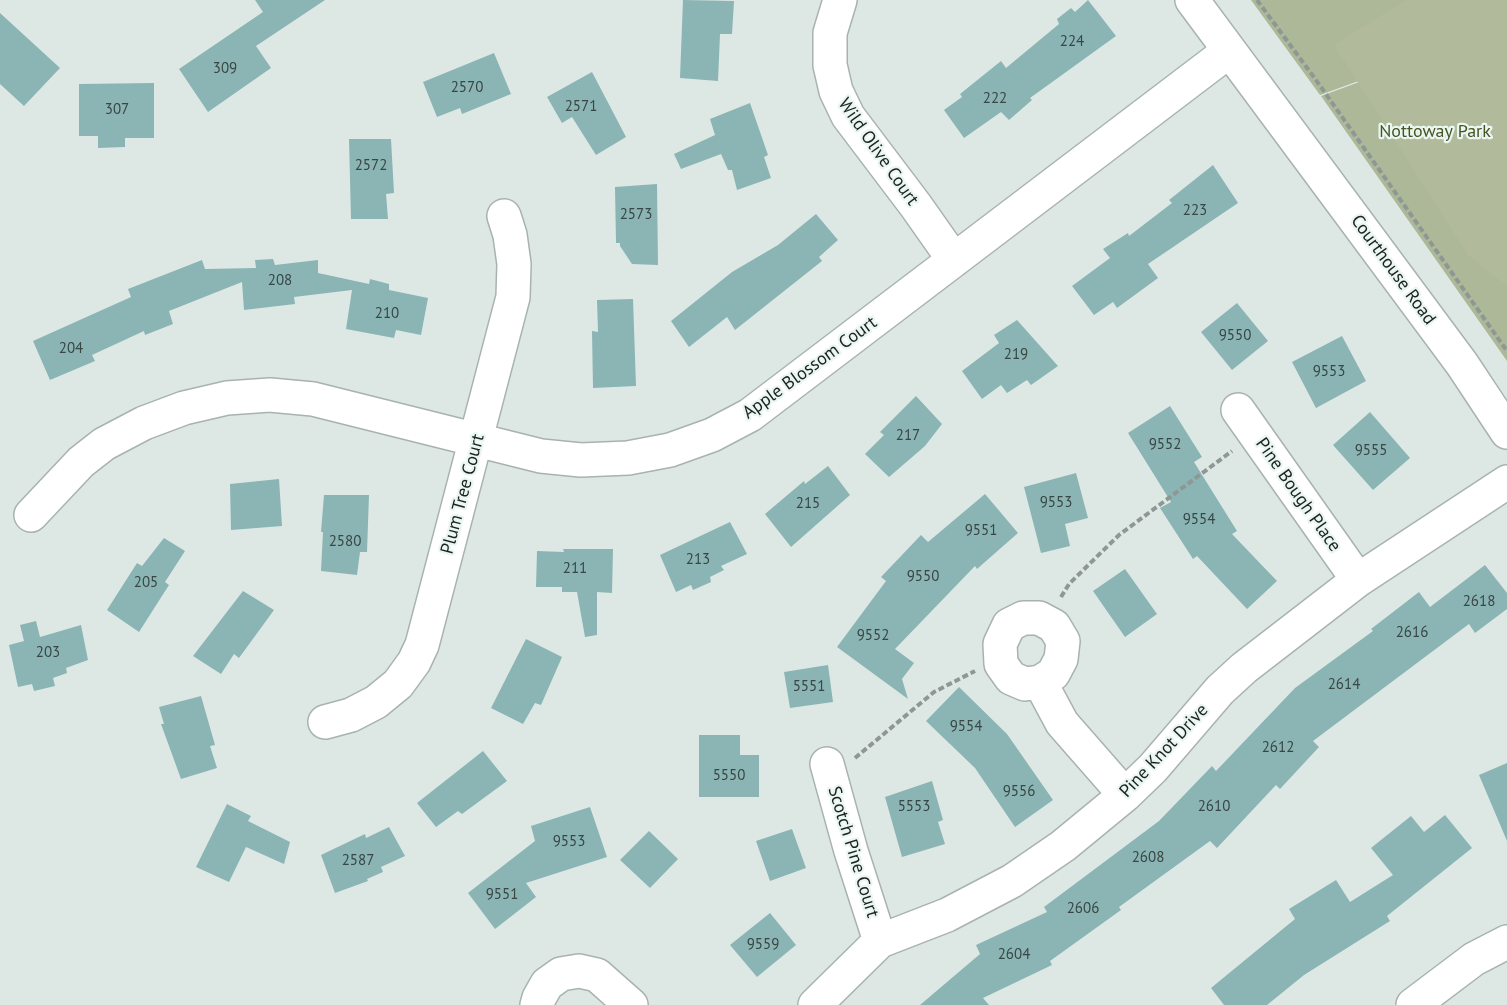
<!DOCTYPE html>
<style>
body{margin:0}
canvas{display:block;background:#dde8e4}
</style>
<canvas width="1507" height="1005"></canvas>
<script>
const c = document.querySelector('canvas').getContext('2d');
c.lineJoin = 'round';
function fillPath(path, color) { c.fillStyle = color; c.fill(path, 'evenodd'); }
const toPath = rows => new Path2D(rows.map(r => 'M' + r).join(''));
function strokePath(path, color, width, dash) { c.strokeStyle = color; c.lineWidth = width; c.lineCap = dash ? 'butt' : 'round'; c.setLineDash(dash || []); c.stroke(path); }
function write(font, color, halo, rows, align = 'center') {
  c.font = font + ' "PT Sans",sans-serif'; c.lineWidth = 4.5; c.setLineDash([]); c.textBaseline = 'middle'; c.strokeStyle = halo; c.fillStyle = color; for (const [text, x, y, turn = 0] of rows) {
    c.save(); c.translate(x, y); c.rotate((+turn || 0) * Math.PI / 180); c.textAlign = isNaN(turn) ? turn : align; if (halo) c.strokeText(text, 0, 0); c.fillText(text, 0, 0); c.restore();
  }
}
const green = toPath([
 [1251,0,1507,0,1507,27,1320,95],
 [1507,28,1507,361,1321,96]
]);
const forest = toPath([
 [1406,0,1507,0,1507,286,1468,255,1334,45]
]);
const building = toPath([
 [255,0,325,0,256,46,271,68,208,112,179,69,263,12],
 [683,0,734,1,732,34,720,34,718,81,680,78],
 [1088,0,1116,36,1030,98,1032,100,1009,120,1001,112,964,138,944,110,962,97,960,94,1001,61,1006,68,1059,24,1057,19,1071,8,1075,12],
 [0,13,60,68,24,106,0,84],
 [494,53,511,94,462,114,460,108,437,117,423,82],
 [592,72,626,137,596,155,572,117,562,123,547,97],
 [154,83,154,138,125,138,125,147,98,148,98,136,79,136,79,84],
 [750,103,768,155,764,157,771,178,737,190,732,170,728,170,721,154,681,169,674,154,715,135,710,119],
 [349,139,391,139,394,193,386,194,388,219,351,219],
 [1213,165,1238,203,1148,264,1158,278,1117,308,1113,302,1094,315,1072,286,1110,258,1103,249,1128,233,1129,236,1172,203,1169,200],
 [657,184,658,265,632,264,620,246,620,243,616,243,615,187],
 [816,214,838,240,819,257,822,261,735,330,727,317,689,347,671,321,732,272,778,245],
 [273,259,275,265,318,260,318,273,369,284,370,279,389,284,389,290,428,298,421,335,396,330,394,338,346,329,352,290,294,297,295,304,244,310,242,282,169,311,173,324,145,335,144,331,92,355,95,361,50,380,33,341,131,297,128,289,202,260,205,269,256,268,255,260],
 [633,299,636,386,593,388,592,331,598,332,597,300],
 [1237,303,1268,341,1232,370,1201,332],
 [1017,320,1058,366,1031,385,1027,380,1007,393,1001,385,982,399,962,371,999,343,994,335],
 [1342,336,1366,381,1316,408,1292,362],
 [916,396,942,424,925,446,889,477,865,454,884,435,880,432],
 [1170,406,1202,457,1194,462,1237,531,1232,534,1277,581,1247,609,1197,556,1193,559,1160,508,1171,502,1128,433],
 [1370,412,1410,458,1373,490,1333,445],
 [828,466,850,495,791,547,765,514,804,481,805,484],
 [1076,473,1088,518,1065,524,1070,546,1041,553,1024,487],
 [279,479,282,526,231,530,230,484],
 [985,494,1018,533,977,569,975,566,895,649,914,663,902,679,908,699,837,647,886,581,881,577,921,535,928,542],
 [324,495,369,495,367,552,360,552,357,575,321,571,323,532,321,532],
 [730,522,747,554,721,566,724,570,710,577,711,582,693,590,691,585,676,592,660,555],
 [164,538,185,551,165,582,169,585,139,632,107,610,137,563,142,566],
 [563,549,613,549,612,593,597,592,597,635,585,637,577,592,562,592,562,587,536,587,537,551,564,552],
 [1485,565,1507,593,1507,609,1475,633,1469,624,1313,741,1319,747,1280,789,1276,785,1217,848,1210,841,1119,907,1121,910,1050,961,1052,965,983,998,989,1005,920,1005,980,954,976,945,1047,912,1044,907,1159,821,1212,766,1216,771,1295,688,1373,631,1371,629,1419,592,1430,607],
 [1125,569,1157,614,1125,637,1093,591],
 [243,591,274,610,239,658,234,654,221,674,193,656],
 [36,621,40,637,81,625,88,660,66,668,67,673,53,678,55,686,34,691,32,684,18,687,9,645,24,641,20,625],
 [526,639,562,657,541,705,535,703,523,724,491,708],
 [828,665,833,702,790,708,784,672],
 [959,687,1007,734,1053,800,1015,827,975,768,926,721],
 [201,696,215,745,210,746,217,768,181,779,161,724,164,724,159,707],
 [699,735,740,735,740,755,759,755,759,797,699,797],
 [483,751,507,781,462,814,458,811,436,827,417,803],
 [1507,763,1507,841,1479,775],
 [932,781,943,820,938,822,945,844,902,857,885,797],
 [227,804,251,816,248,821,290,842,284,864,246,847,229,882,196,867],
 [590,807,607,857,526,883,536,897,495,929,468,893,535,841,531,826],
 [1445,815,1472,848,1387,916,1390,921,1304,975,1267,1005,1224,1005,1211,988,1295,919,1289,909,1336,880,1350,902,1393,875,1371,848,1411,816,1424,832],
 [389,827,405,856,381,867,383,872,367,879,368,881,335,893,321,855,365,834,366,838],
 [792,829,806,868,770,881,756,841],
 [649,831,678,859,650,888,620,860],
 [770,913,796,945,757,977,730,945]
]);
const path = toPath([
 [1257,0,1316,80,1507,351],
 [1061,597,1069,584,1119,535,1232,451],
 [855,758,934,692,975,671]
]);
const minor = toPath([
 [840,0,830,33,830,65,836,91,848,116,916,206,954,260],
 [1192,0,1462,364,1507,432],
 [1238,410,1358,580],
 [31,515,81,462,104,444,144,423,184,408,227,398,270,395,313,399,541,456,581,460,628,458,670,450,712,435,750,415,1229,51],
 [1040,682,1053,674,1061,659,1063,641,1054,626,1039,618,1023,618,1009,625,1000,644,1001,664,1011,678,1025,684,1040,682,1062,723,1125,795],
 [325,722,351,715,376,702,398,684,414,662,422,645,513,297,514,264,510,235,504,216],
 [827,764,851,851,880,941],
 [537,1005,539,998,547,984,561,974,579,971,597,975,631,1005],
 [815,1005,880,941,947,915,1012,881,1063,846,1125,795,1153,768,1220,690,1244,668,1358,580,1507,482],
 [1413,1005,1474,959,1507,942]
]);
const numberNames = [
 ["224",1072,42],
 ["309",225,69],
 ["2570",467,88],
 ["222",995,99],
 ["2571",581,107],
 ["307",117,110],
 ["2572",371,166],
 ["223",1195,211],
 ["2573",636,215],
 ["208",280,281],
 ["210",387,314],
 ["9550",1235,336],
 ["204",71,349],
 ["219",1016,355],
 ["9553",1329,372],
 ["217",908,436],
 ["9552",1165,445],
 ["9555",1371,451],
 ["9553",1056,503],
 ["215",808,504],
 ["9554",1199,520],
 ["9551",981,531],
 ["2580",345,542],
 ["213",698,560],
 ["211",575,569],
 ["9550",923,577],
 ["205",146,583],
 ["2618",1479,602],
 ["2616",1412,633],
 ["9552",873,636],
 ["203",48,653],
 ["2614",1344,685],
 ["5551",809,687],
 ["9554",966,727],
 ["2612",1278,748],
 ["5550",729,776],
 ["9556",1019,792],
 ["5553",914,807],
 ["2610",1214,807],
 ["9553",569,842],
 ["2608",1148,858],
 ["2587",358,861],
 ["9551",502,895],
 ["2606",1083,909],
 ["9559",763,945],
 ["2604",1014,955]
];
const parkNames = [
 ["Nottoway Park",1435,132]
];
const streetNames = [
 ["Wild Olive Court",878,152,55],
 ["Courthouse Road",1393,270,54],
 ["Apple Blossom Court",810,368,-36],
 ["Plum Tree Court",463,494,-75],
 ["Pine Bough Place",1298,495,55],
 ["Pine Knot Drive",1164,751,-47],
 ["Scotch Pine Court",853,852,73]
];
fillPath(green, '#adb898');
fillPath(forest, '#b1bb9b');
fillPath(building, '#8ab5b4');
strokePath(minor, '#a8b3af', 36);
strokePath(path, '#8e9794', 4, [6, 3]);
strokePath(minor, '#fff', 33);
write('15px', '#384644', null, numberNames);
write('18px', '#465421', '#eaf6f1', parkNames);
write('18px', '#1c211f', '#eaf6f1', streetNames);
</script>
